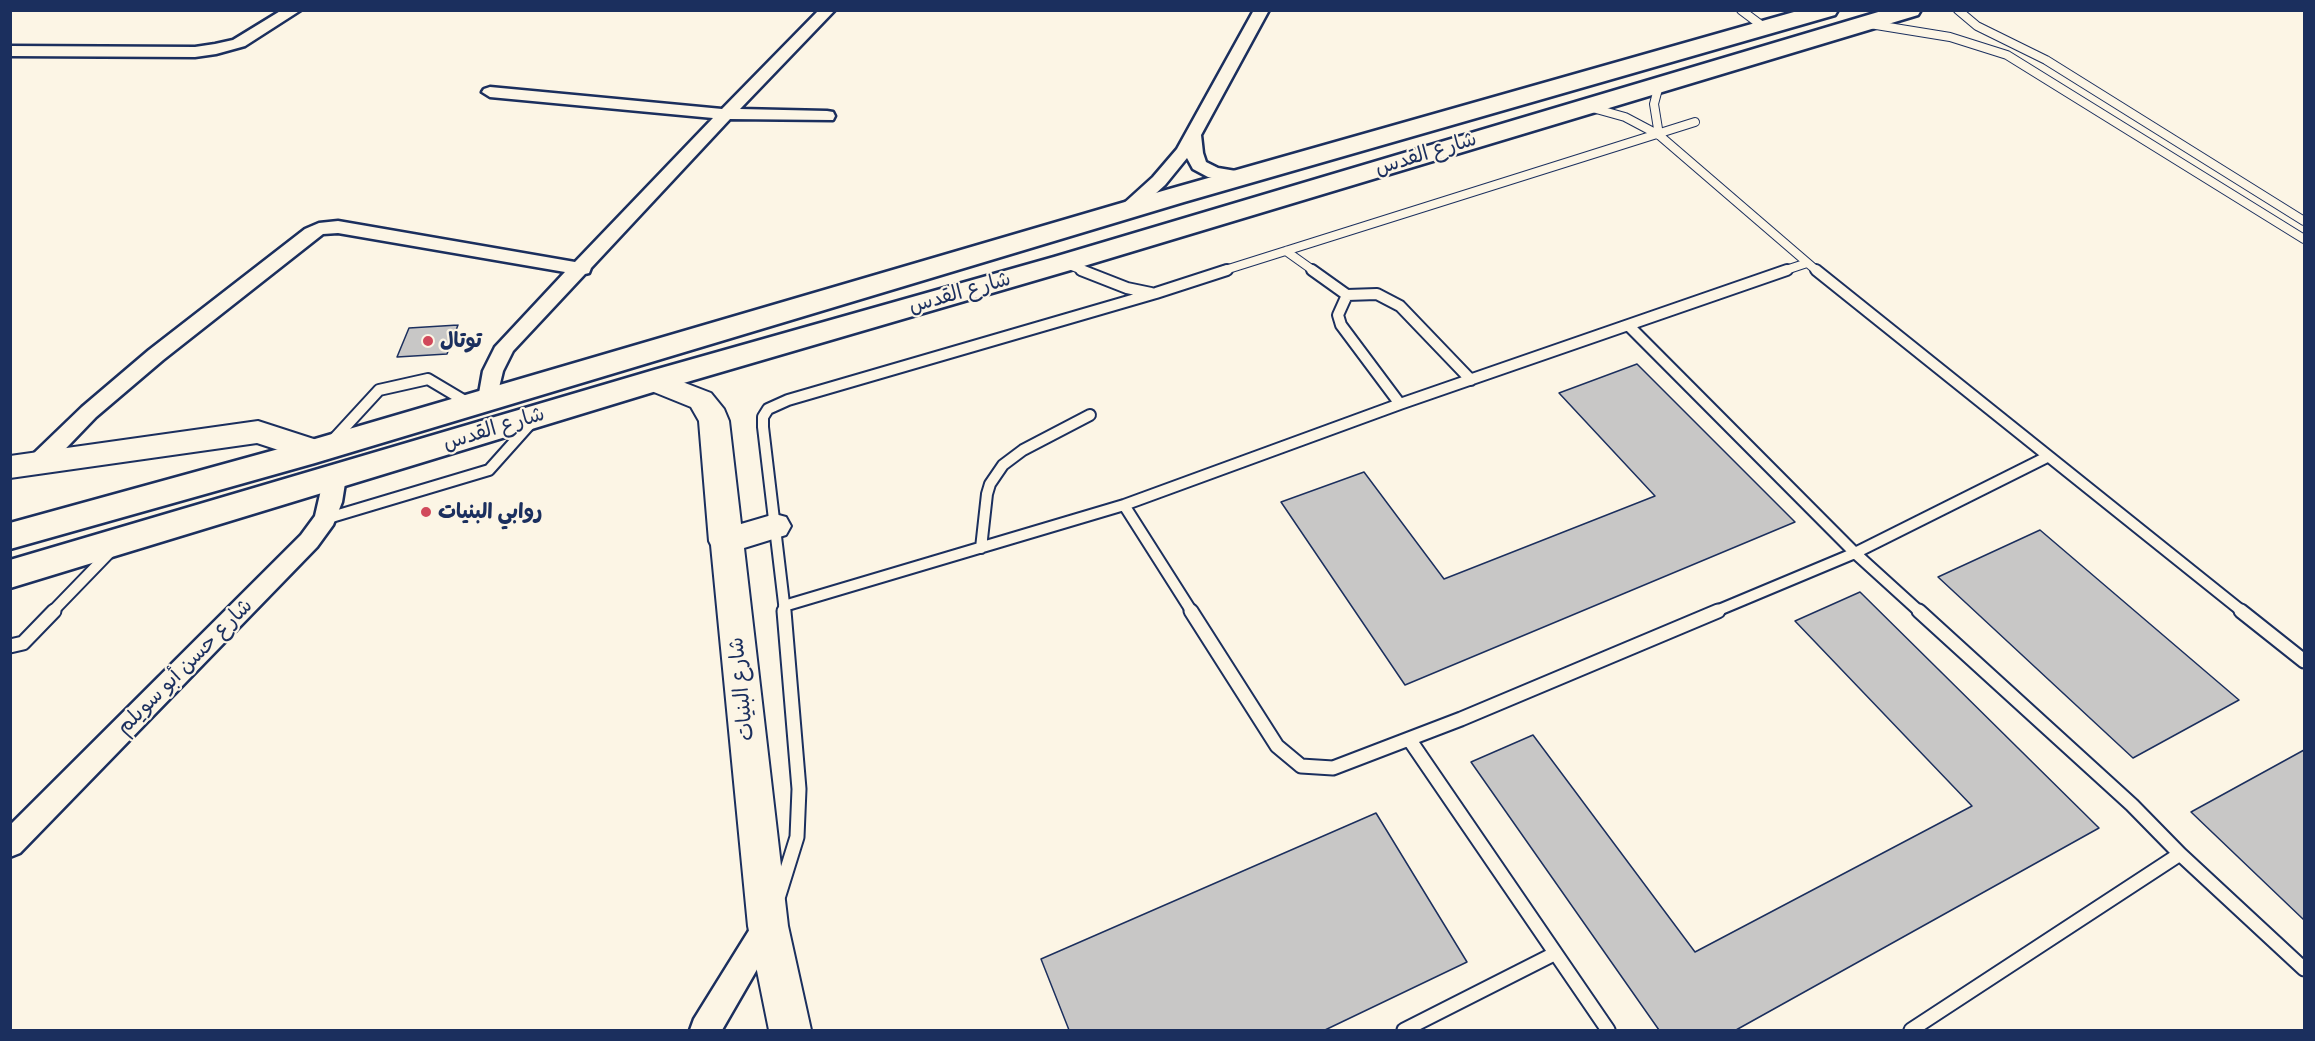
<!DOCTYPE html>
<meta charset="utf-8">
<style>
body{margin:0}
#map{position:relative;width:2315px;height:1041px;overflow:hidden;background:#fcf5e5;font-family:"Patrick Hand",sans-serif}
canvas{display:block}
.frame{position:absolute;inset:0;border:12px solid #1b2f5e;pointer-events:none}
</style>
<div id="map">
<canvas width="2315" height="1041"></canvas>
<div class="frame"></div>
</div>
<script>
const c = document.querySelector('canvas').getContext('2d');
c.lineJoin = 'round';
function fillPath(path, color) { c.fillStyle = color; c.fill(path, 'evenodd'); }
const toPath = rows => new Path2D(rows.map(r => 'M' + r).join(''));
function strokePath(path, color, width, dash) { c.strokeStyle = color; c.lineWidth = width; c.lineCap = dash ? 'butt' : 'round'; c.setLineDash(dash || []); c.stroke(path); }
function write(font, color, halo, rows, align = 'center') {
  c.font = font + ' "Patrick Hand","Playpen Sans Arabic",sans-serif'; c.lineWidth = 4.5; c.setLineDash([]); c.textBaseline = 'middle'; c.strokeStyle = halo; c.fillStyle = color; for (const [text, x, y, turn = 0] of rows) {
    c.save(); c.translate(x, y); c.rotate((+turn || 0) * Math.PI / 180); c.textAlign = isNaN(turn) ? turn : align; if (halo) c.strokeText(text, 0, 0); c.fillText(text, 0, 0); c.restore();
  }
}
const building = toPath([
 [458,325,447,354,397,357,409,328,458,325],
 [1637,364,1795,522,1405,685,1281,502,1364,472,1444,579,1655,496,1559,393,1637,364],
 [2040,530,2239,700,2133,758,1938,577,2040,530],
 [1860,592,2099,828,1736,1030,1659,1030,1471,762,1533,735,1695,952,1972,806,1795,621,1860,592],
 [2304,750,2304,920,2191,812,2304,750],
 [1376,813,1467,962,1325,1030,1069,1030,1041,959,1376,813]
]);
const serviceFar2 = toPath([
 [1741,10,1765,28],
 [1958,10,1977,26,2046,60,2304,221],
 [1870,24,1950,37,2007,55,2304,239],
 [1659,85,1654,104,1659,135],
 [1589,107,1625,117,1659,135,1817,271],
 [1286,251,1314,271],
 [1064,263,1085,271],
 [1222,271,1695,122],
 [1783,271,1807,263]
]);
const serviceFar1 = toPath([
 [1081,270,1127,288,1151,293],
 [1816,270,2243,612],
 [1347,295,1377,294,1400,306,1471,380],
 [1629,326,1855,553,1920,612],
 [1400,404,1787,270],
 [333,440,379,390,428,379,470,404],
 [1124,505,1192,612],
 [325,519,489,470,531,423],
 [981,548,987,494,990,484,1003,465,1023,450,1090,415],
 [784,606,1124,505,1400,404,1341,325,1338,315,1347,295,1312,270],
 [52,612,111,551],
 [785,612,763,427,763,417,768,409,788,400,1156,293,1227,270],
 [1714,612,1855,553,2047,457]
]);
const service = toPath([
 [1191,611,1277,746,1301,766,1333,768,1461,719,1718,611],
 [2241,611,2304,661],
 [10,646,23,643,54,611],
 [1409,739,1608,1030],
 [2180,854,2304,969],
 [779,895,797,837,799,789,784,611],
 [1404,1030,1554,954],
 [1911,1030,2180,854,2132,805,1919,611]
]);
const minor = toPath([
 [282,10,301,10,245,46,216,54,195,57,10,56,10,46,195,47,215,44,233,40,282,10],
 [819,10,835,10,740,109,827,111,833,112,835,116,833,120,730,119,591,268,589,273,585,274,513,351,503,371,495,404,488,406,481,404,478,399,483,371,495,347,565,272,338,233,323,234,163,360,96,417,46,469,38,471,30,469,27,463,30,457,82,407,149,350,305,229,319,223,338,221,575,262,713,118,490,97,482,92,484,89,490,87,722,109,819,10],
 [1254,10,1269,10,1201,135,1203,153,1206,162,1218,168,1248,173,1251,177,1248,181,1242,182,1208,177,1193,169,1187,158,1165,185,1133,214,1121,214,1118,210,1121,206,1153,177,1177,149,1254,10],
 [335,469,343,471,346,477,342,502,333,525,317,547,20,853,10,857,10,825,301,535,315,516,324,477,327,471,335,469],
 [768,912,778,916,782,926,722,1030,690,1030,694,1019,758,916,768,912]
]);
const secondary = toPath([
 [654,371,711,393,724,409,729,421,741,524,775,514,786,517,791,526,786,535,744,548,788,926,811,1030,769,1030,748,926,711,545,709,541,699,421,691,407,644,388,640,381,644,374,654,371],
 [258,421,326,443,330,451,326,459,315,462,257,443,10,478,10,456,258,421]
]);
const trunk = toPath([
 [1801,10,1838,10,1835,15,1184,202,315,463,10,549,10,523,315,439,1166,190,1801,10],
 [1885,10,1921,10,1918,15,1074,269,663,389,10,588,10,560,654,370,1054,257,1885,10]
]);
const markers = [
 [428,341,6,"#d1495b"],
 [426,512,6,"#d1495b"]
];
const streetNames = [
 ["شارع القدس",1426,154,-17],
 ["شارع القدس",960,293,-16],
 ["شارع القدس",494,429,-17],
 ["شارع حسن أبو سويلم",185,667,-45],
 ["شارع البنيات",742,689,-96]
];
const poiNames = [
 ["توتال",440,341],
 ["روابي البنيات",438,512]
];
fillPath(building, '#c8c7c6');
strokePath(building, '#1b2f5e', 1.5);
strokePath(serviceFar2, '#1b2f5e', 10);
strokePath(serviceFar1, '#1b2f5e', 14);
strokePath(service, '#1b2f5e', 17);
strokePath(minor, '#1b2f5e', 5);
strokePath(secondary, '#1b2f5e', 4);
strokePath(trunk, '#1b2f5e', 5);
strokePath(serviceFar2, '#fcf5e5', 8);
strokePath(serviceFar1, '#fcf5e5', 10);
strokePath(service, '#fcf5e5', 13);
fillPath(minor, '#fcf5e5');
fillPath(secondary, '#fcf5e5');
fillPath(trunk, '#fcf5e5');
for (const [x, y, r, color] of markers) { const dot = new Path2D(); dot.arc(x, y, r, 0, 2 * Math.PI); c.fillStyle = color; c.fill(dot); strokePath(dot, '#fcf5e5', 2); }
write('21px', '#1b2f5e', '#fcf5e5', streetNames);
write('bold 21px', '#1b2f5e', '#fcf5e5', poiNames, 'left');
</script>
